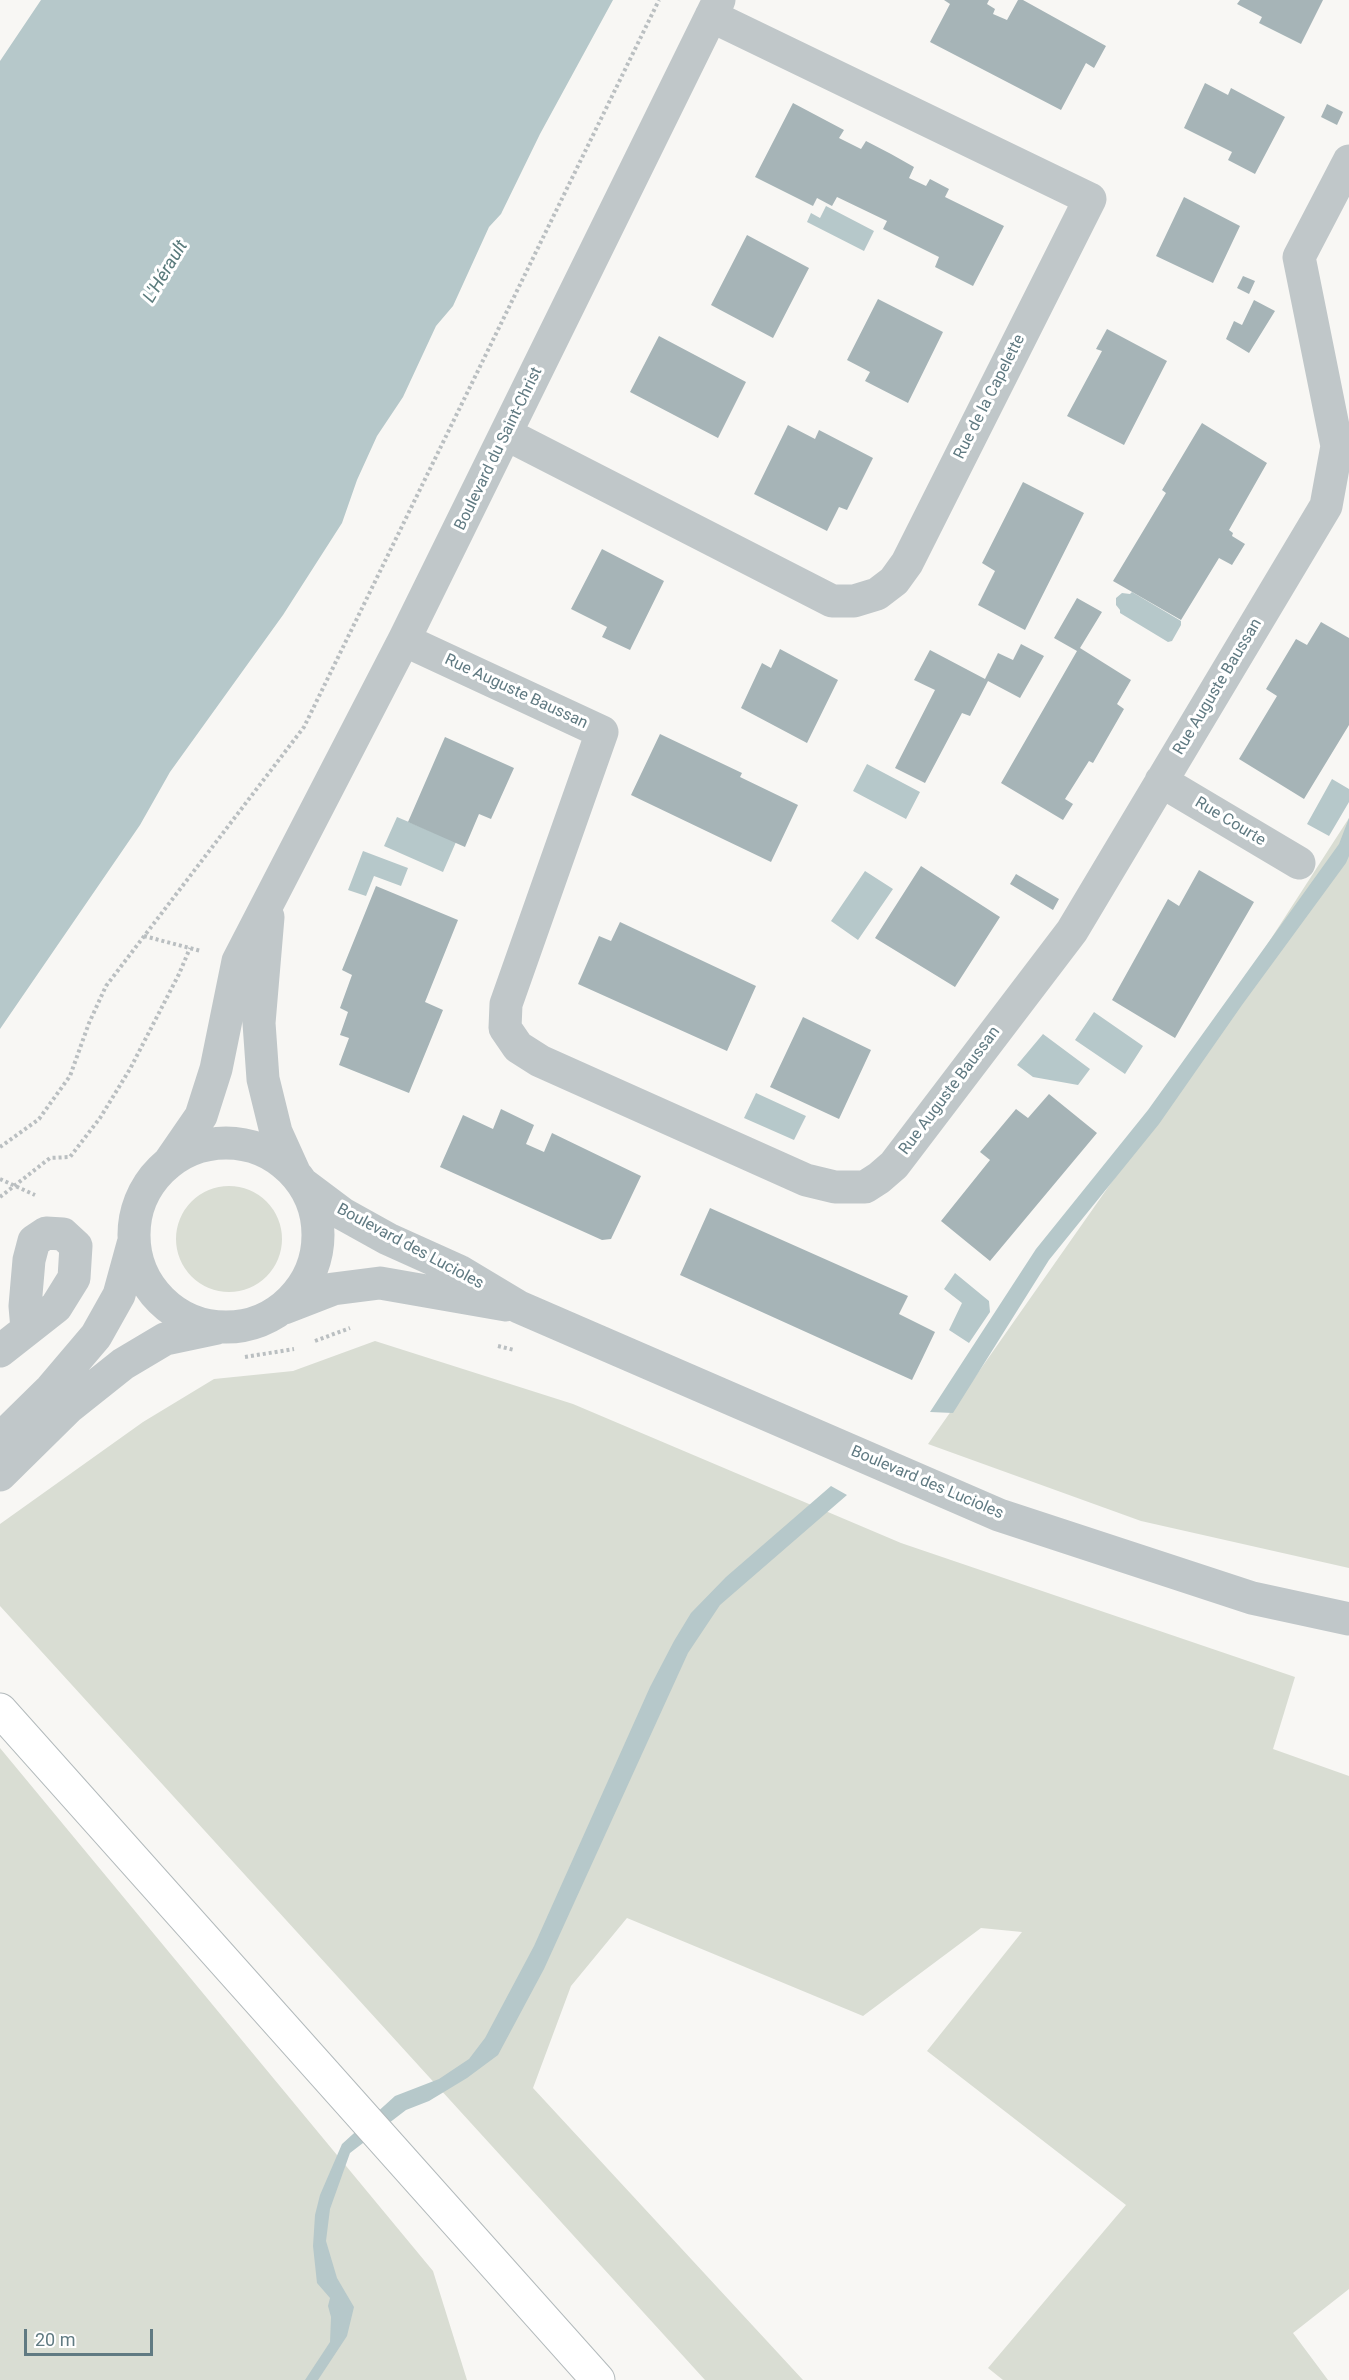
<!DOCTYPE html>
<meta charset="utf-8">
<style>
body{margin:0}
#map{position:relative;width:1349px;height:2380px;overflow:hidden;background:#f8f7f4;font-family:Roboto,sans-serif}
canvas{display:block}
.scale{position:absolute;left:24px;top:2329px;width:129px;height:27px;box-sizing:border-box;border:3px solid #607a82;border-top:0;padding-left:8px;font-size:18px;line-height:21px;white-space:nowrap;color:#607a82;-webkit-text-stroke:4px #fff;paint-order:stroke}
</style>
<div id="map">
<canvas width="1349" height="2380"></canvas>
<div class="scale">20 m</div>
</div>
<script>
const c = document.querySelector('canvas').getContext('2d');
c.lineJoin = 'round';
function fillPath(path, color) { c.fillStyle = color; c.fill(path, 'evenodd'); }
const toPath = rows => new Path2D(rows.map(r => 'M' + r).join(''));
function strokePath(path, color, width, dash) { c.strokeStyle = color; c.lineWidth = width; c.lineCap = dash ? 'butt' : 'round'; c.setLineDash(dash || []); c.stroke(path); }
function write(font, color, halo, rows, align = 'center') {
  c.font = font + ' Roboto,sans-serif'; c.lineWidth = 6; c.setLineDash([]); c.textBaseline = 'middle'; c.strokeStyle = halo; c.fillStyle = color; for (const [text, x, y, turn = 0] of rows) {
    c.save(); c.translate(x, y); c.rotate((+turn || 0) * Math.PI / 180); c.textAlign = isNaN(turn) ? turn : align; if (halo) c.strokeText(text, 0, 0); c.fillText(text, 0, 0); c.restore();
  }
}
const green = toPath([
 [1349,818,1349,1568,1141,1521,928,1444,1137,1146],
 '176 1239a53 53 0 1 1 106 0a53 53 0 1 1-106 0Z',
 [375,1341,573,1404,901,1543,1295,1677,1273,1749,1349,1776,1349,2289,1293,2333,1328,2380,1003,2380,988,2368,1126,2205,927,2051,1022,1932,981,1928,863,2016,627,1918,571,1986,533,2088,803,2380,705,2380,0,1606,0,1524,143,1422,214,1379,293,1371],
 [0,1748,433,2271,467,2380,0,2380]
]);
const water = toPath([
 [41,0,613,0,540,134,501,214,489,227,453,306,436,326,403,397,377,436,357,480,342,523,283,615,170,772,140,825,0,1029,0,61],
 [826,206,874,231,864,251,807,222,811,213,820,218],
 [1132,592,1181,621,1181,625,1172,641,1168,642,1120,613,1120,610,1116,605,1116,598,1122,593,1130,594],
 [867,764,920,792,906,819,853,791],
 [1332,779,1349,789,1349,802,1329,836,1307,824],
 [397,817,456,842,443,872,384,846],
 [1349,818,1349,856,1346,863,1242,1005,1159,1124,1049,1260,953,1413,930,1412,1036,1249,1148,1110,1339,844],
 [363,851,408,868,401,886,374,876,366,896,348,890],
 [865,871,893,889,858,940,831,921],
 [1094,1012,1143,1046,1125,1074,1075,1040],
 [1043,1034,1090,1069,1078,1085,1033,1077,1017,1065],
 [756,1093,806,1116,794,1140,744,1118],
 [955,1273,989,1301,990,1312,969,1343,949,1330,962,1303,944,1289],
 [831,1486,847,1495,720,1605,688,1653,544,1969,498,2055,467,2078,429,2101,406,2110,350,2153,330,2209,326,2241,337,2278,354,2307,347,2336,318,2380,305,2380,330,2342,331,2317,328,2306,330,2298,317,2283,313,2246,315,2215,320,2195,342,2144,395,2096,439,2079,469,2059,485,2038,534,1946,650,1687,674,1641,691,1613,726,1577]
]);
const building = toPath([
 [944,0,989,0,987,4,995,9,993,14,1007,20,1018,0,1023,0,1106,46,1094,68,1086,63,1061,110,930,42,950,4],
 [1240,0,1323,0,1301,44,1259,23,1262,17,1237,4],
 [1205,83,1228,95,1231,88,1285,117,1255,174,1228,160,1232,152,1184,128],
 [793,103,844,130,839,138,861,149,866,141,891,154,914,167,909,178,926,186,930,179,949,189,945,197,1004,226,973,286,935,267,939,257,883,229,887,221,837,197,832,206,817,198,813,206,755,177],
 [1327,104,1343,112,1337,125,1321,117],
 [1184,197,1240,226,1213,283,1156,256],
 [747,235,809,268,773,338,711,305],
 [1243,276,1255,281,1249,294,1237,288],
 [878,299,943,332,908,403,865,381,870,372,847,360],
 [1254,300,1275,311,1249,353,1226,339,1234,321,1242,325],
 [1107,329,1167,361,1124,445,1067,416,1102,351,1096,349],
 [659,336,746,382,718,438,630,392],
 [1202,423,1267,463,1229,530,1233,533,1232,536,1245,544,1232,565,1219,558,1181,620,1113,581,1166,493,1162,490],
 [788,425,815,439,819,430,873,458,847,510,839,507,827,531,754,494],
 [1023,482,1084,513,1025,630,978,605,995,571,982,563],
 [602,549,664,581,630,650,602,637,607,627,571,609],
 [1077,598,1102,612,1080,648,1131,680,1117,704,1124,709,1093,763,1089,761,1065,799,1073,804,1063,820,1001,783,1077,651,1054,638],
 [1321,622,1349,638,1349,725,1304,799,1239,759,1277,696,1266,689,1296,639,1307,645],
 [1021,644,1044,656,1020,698,988,681,970,716,962,713,925,783,895,768,935,690,914,680,930,650,985,679,998,653,1013,660],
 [780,649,838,680,807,743,741,708,762,663,771,668],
 [660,734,742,773,740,777,798,805,771,862,631,795],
 [445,737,514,768,491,819,479,814,465,847,408,822],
 [921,866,1000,917,955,987,875,938],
 [1199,870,1254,902,1175,1038,1112,1000,1168,899,1179,906],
 [1016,874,1059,899,1053,910,1010,884],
 [376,886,458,920,425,1002,443,1010,409,1093,339,1065,349,1038,340,1035,348,1012,340,1008,352,975,342,970],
 [620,922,756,986,727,1051,578,984,599,936,611,941],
 [803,1017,871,1050,839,1119,770,1087],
 [1049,1094,1097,1133,990,1261,941,1221,990,1160,980,1152,1016,1109,1028,1118],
 [501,1109,534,1125,526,1144,544,1152,552,1133,641,1176,611,1239,602,1240,440,1167,463,1115,493,1129],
 [710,1208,908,1296,899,1314,935,1332,912,1380,680,1275]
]);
const path = toPath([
 [144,936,201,951],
 [0,1147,39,1119,70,1076,89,1023,106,986,304,727,659,0],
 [0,1179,35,1195],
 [0,1197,50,1158,70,1157,100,1118,130,1069,179,974,190,948],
 [315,1341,350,1328],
 [498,1346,514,1350],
 [245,1357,294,1349]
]);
const minor = toPath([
 [506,434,832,601,854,601,877,594,894,581,907,563,1090,199,711,16],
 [404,640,602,732,506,1004,505,1028,518,1047,540,1061,806,1180,835,1187,865,1187,879,1178,894,1165,1072,931,1326,506,1337,446,1299,257,1349,161],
 [1161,781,1299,863],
 [268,917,259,1023,263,1079,276,1132,295,1174],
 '134 1235a92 92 0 1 1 184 0a92 92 0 1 1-184 0Z',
 [170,1161,201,1116,216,1069,238,961,404,640,719,0],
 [303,1184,343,1214,388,1239,459,1271,519,1307,999,1515,1252,1598,1349,1619],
 [284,1308,333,1289,380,1283,506,1305],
 [0,1351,56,1307,74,1278,76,1246,63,1234,46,1233,34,1241,29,1260,25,1306,27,1329],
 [0,1439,51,1389,96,1336,119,1295,133,1244],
 [0,1475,69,1407,123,1364,165,1339,217,1328]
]);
const highway = toPath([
 [0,1710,598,2380]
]);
const streetNames = [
 ["Rue de la Capelette",990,397,-63],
 ["Boulevard du Saint-Christ",499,449,-64],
 ["Rue Auguste Baussan",1218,687,-59],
 ["Rue Auguste Baussan",516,692,25],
 ["Rue Courte",1230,822,31],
 ["Rue Auguste Baussan",950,1091,-53],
 ["Boulevard des Lucioles",410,1247,28],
 ["Boulevard des Lucioles",927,1483,23]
];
const waterNames = [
 ["L'Hérault",166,272,-59]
];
fillPath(green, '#d9ddd3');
fillPath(water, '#b6c8ca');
fillPath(building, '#a6b4b7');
strokePath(highway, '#b3babc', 35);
strokePath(path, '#babfc1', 4, [3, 3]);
strokePath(minor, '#c0c7c9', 33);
strokePath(highway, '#fff', 33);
write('16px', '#607a82', '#fff', streetNames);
write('italic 18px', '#5a7b7c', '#fff', waterNames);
</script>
